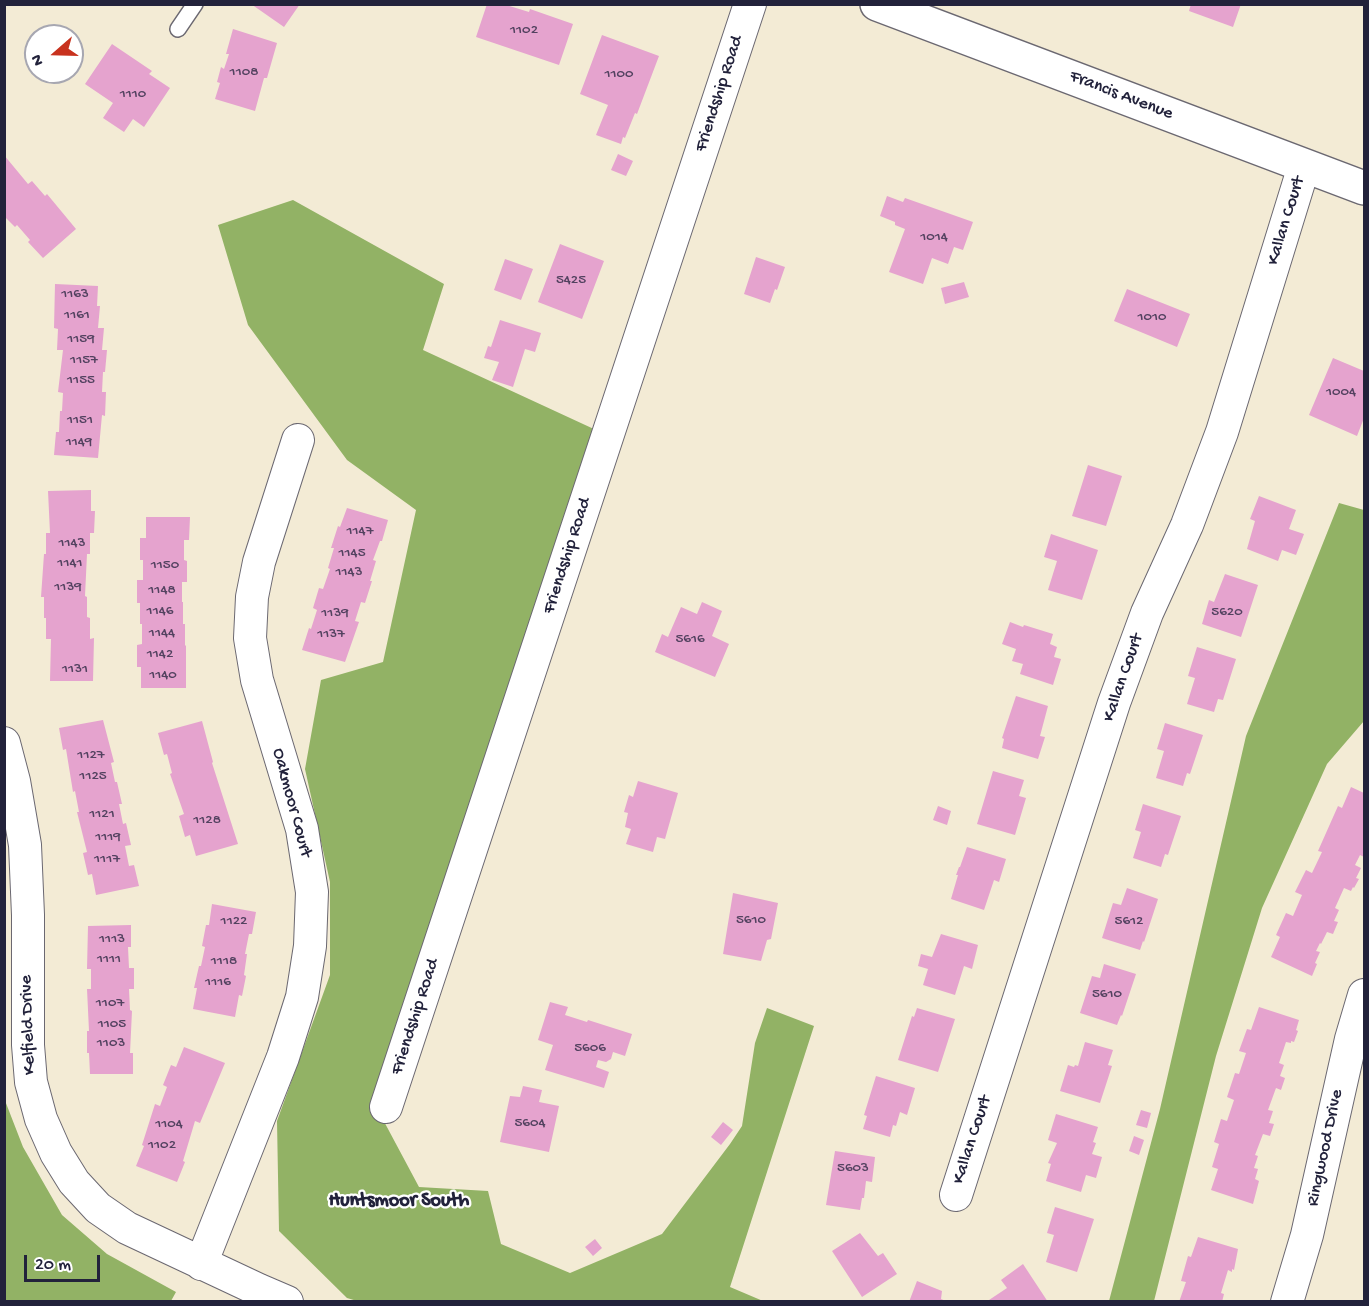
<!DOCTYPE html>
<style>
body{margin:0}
#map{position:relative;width:1369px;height:1306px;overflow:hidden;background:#f3ebd5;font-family:"Gochi Hand",sans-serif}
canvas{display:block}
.frame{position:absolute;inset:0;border:6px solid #22223b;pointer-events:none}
.north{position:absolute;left:24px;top:24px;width:60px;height:60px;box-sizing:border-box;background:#fff;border:2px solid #a7a7b1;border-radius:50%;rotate:250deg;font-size:16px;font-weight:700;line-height:24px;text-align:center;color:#22223b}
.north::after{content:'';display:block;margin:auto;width:21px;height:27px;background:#c8321e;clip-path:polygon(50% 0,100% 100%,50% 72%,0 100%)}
.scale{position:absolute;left:24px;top:1255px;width:76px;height:27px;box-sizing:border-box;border:3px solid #22223b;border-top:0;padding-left:8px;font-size:18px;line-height:21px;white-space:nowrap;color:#22223b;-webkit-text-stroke:4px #fff;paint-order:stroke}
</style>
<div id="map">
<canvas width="1369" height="1306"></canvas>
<div class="frame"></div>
<div class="north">N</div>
<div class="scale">20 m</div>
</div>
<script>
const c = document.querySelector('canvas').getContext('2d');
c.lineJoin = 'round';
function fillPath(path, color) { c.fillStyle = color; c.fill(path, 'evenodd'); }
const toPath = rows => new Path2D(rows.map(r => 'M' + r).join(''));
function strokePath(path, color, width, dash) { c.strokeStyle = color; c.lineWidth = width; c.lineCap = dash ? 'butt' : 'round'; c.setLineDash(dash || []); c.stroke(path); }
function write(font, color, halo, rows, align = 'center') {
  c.font = font + ' "Gochi Hand",sans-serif'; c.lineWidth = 4.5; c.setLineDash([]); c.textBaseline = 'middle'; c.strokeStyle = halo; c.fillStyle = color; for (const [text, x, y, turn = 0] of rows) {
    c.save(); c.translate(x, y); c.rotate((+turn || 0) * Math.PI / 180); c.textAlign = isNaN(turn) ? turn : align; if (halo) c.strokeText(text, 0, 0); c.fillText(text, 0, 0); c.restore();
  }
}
const forest = toPath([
 [293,200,444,284,423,350,596,430,380,1114,419,1187,488,1191,501,1244,570,1273,662,1234,730,1144,742,1126,755,1043,767,1008,814,1026,730,1287,763,1301,357,1301,347,1298,279,1231,277,1121,330,975,330,882,305,769,321,680,383,662,416,510,347,460,248,325,218,225],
 [1339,503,1364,510,1364,721,1327,764,1262,908,1216,1056,1154,1301,1109,1301,1160,1109,1246,736],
 [4,1098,23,1147,62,1215,107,1254,176,1292,171,1301,5,1301]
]);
const building = toPath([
 [251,4,300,4,284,27],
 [487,4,503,4,529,12,530,9,573,24,559,65,476,37],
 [1191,4,1241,4,1233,27,1189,11],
 [233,29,277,43,267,78,264,78,255,111,215,99,220,83,217,82,221,67,224,69,229,54,226,54],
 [602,35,659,56,637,114,635,113,625,138,623,137,621,144,596,135,608,105,580,94],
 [112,44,152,71,149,74,170,88,144,127,133,119,124,132,103,118,113,103,85,84],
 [618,154,633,161,626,176,611,170],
 [4,155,28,184,32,181,45,196,47,194,76,229,43,258,28,242,30,240,17,225,15,227,4,216],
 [887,196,903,202,905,198,973,222,963,250,954,247,948,264,932,258,923,284,889,272,905,229,895,225,895,222,880,216],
 [560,244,604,261,582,319,538,302],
 [756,257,785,267,777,290,775,289,770,303,744,294],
 [505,259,533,269,521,300,494,290],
 [964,282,969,297,945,304,941,288],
 [55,284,98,286,97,306,100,306,98,328,104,328,102,350,107,350,105,372,103,372,102,392,106,392,105,416,102,415,98,458,54,455,56,432,59,432,60,411,62,411,63,393,58,392,63,350,57,350,58,329,54,328],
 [1127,289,1190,314,1177,347,1114,321],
 [500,320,541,333,535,352,525,349,513,387,492,380,499,362,484,358,488,346,491,347],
 [1333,358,1364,371,1364,418,1357,436,1309,415],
 [1088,465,1122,476,1106,526,1072,516],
 [91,490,91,511,95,511,94,533,90,533,90,554,87,554,85,596,87,597,87,617,90,618,90,639,94,638,93,681,50,681,51,639,46,639,46,618,44,618,44,597,41,597,44,554,46,554,46,533,50,533,48,491],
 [1259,496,1296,510,1289,529,1304,534,1296,555,1282,550,1278,561,1247,549,1255,521,1250,519],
 [347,508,388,520,382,541,380,541,373,560,376,561,370,581,372,581,365,603,361,602,355,621,359,622,345,662,302,650,309,628,311,629,317,610,313,608,319,588,323,589,330,569,328,568,334,548,331,548,338,526,340,527],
 [146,517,190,517,189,540,184,540,184,560,187,561,187,582,182,582,182,602,183,602,183,624,185,624,185,646,186,645,186,688,141,688,141,667,137,667,137,645,142,644,142,624,140,624,140,603,137,603,137,580,143,580,143,560,140,560,140,538,146,538],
 [1051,534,1098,550,1082,600,1048,590,1057,561,1044,557],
 [1225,574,1258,585,1241,637,1202,624,1209,600,1214,602],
 [702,602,722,611,712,636,729,644,715,677,655,652,662,634,668,637,681,607,697,614],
 [1010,622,1023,627,1024,625,1053,634,1050,644,1057,647,1054,657,1061,659,1053,685,1020,674,1023,664,1012,661,1016,649,1002,644],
 [1197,647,1236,659,1223,700,1218,699,1214,712,1187,704,1195,678,1188,676],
 [1016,696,1048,706,1040,736,1045,737,1038,759,1002,748,1004,739,1002,738],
 [103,720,114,762,111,763,115,782,117,782,122,804,119,804,123,824,126,823,131,845,125,846,129,866,134,865,139,886,96,895,92,874,88,875,83,853,87,852,77,812,79,812,75,791,73,792,66,749,63,750,59,728],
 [202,721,213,762,212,763,238,844,196,856,190,835,185,837,179,816,184,814,170,774,172,773,167,754,164,755,158,733],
 [1165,723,1203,735,1190,774,1187,773,1183,786,1156,778,1164,751,1157,749],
 [993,771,1024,780,1019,796,1026,798,1015,835,977,824],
 [638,781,678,793,665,839,657,837,653,852,626,844,631,829,625,827,628,813,624,812,629,795,633,797],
 [1351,787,1364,793,1364,857,1360,855,1355,865,1361,868,1356,878,1359,879,1354,888,1353,887,1351,891,1344,888,1335,908,1339,910,1334,921,1338,922,1333,934,1327,932,1321,944,1320,943,1316,951,1320,952,1315,963,1317,964,1312,976,1271,957,1280,937,1276,935,1286,913,1293,916,1302,895,1295,892,1306,870,1312,873,1322,852,1318,851,1338,806,1342,808],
 [1143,804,1181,816,1168,855,1165,854,1161,867,1133,858,1141,832,1135,830],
 [938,806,951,811,947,825,933,820],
 [967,847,1006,859,999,882,994,880,984,910,951,899,958,875,956,875,959,867,960,867],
 [1127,888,1158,899,1144,942,1143,941,1140,950,1102,938,1113,903,1121,905],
 [733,893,778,903,771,939,767,940,761,961,723,954],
 [212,904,256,912,252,934,249,934,245,954,247,954,244,975,246,976,242,996,239,995,235,1017,193,1009,197,988,194,988,199,966,201,966,205,947,202,946,206,925,209,925],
 [131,925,131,947,128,947,129,968,134,968,134,989,129,989,130,1010,132,1011,130,1053,133,1053,133,1074,90,1074,89,1053,87,1053,87,1031,89,1031,87,989,91,989,91,969,87,969,88,926],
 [941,934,978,945,972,969,964,966,955,995,923,985,928,969,918,966,921,954,932,957],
 [1104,964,1136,974,1122,1016,1121,1015,1117,1025,1080,1013,1092,976,1100,978],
 [550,1002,568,1007,565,1015,587,1022,588,1020,632,1034,625,1056,613,1052,611,1059,606,1062,598,1060,596,1067,609,1072,604,1088,545,1070,553,1045,538,1040],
 [1259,1007,1299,1020,1296,1030,1298,1031,1294,1042,1291,1041,1291,1043,1286,1042,1279,1063,1284,1065,1280,1076,1285,1078,1281,1090,1276,1088,1268,1110,1273,1111,1269,1123,1274,1124,1270,1136,1263,1134,1255,1155,1258,1156,1254,1168,1258,1169,1255,1179,1259,1181,1253,1204,1211,1190,1218,1169,1212,1167,1219,1144,1214,1142,1221,1119,1227,1121,1234,1100,1227,1097,1235,1073,1239,1074,1246,1053,1239,1051,1247,1029,1251,1030],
 [917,1008,955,1019,938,1072,898,1060,912,1016,914,1017],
 [1085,1042,1113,1050,1108,1065,1112,1066,1100,1103,1060,1091,1068,1065,1074,1067,1075,1065,1078,1066],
 [184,1047,225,1063,200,1123,195,1121,183,1161,185,1162,177,1182,136,1166,144,1146,142,1145,155,1104,160,1106,167,1087,163,1085,171,1065,176,1067],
 [876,1076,915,1088,907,1115,900,1112,896,1126,893,1125,890,1137,863,1129,867,1116,864,1115],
 [523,1086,542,1090,539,1102,559,1106,549,1152,500,1142,510,1096,520,1097],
 [1141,1110,1151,1113,1147,1128,1136,1125],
 [1056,1114,1098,1127,1093,1142,1096,1143,1092,1154,1102,1157,1096,1178,1086,1175,1081,1192,1046,1181,1051,1164,1048,1163,1057,1143,1048,1140],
 [723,1122,733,1130,721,1145,711,1137],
 [1134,1136,1144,1140,1139,1155,1129,1151],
 [835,1151,875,1157,872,1182,866,1181,864,1198,862,1198,860,1210,826,1205],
 [1055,1207,1094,1219,1077,1272,1046,1262,1054,1235,1047,1233],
 [860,1233,878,1256,883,1253,897,1274,862,1297,832,1251],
 [1198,1237,1238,1249,1234,1270,1232,1269,1232,1272,1228,1270,1221,1293,1224,1294,1222,1302,1179,1302,1186,1282,1181,1281,1188,1256,1191,1257],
 [595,1239,602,1248,593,1256,585,1247],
 [1023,1264,1048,1302,986,1302,1007,1288,1001,1280],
 [917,1281,942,1291,941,1299,948,1302,909,1302]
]);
const lane = toPath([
 [178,29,195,4]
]);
const street = toPath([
 [4,743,14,781,25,845,28,915,28,1045,31,1082,41,1119,56,1153,74,1182,98,1208,127,1228,259,1290,287,1302],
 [386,1107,750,4],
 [956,1195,1114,703,1147,613,1187,525,1222,432,1304,166],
 [201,1264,283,1057,302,997,310,946,312,892,302,829,257,680,250,638,252,597,259,562,298,440],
 [1287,1302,1307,1235,1351,1039,1364,995]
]);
const secondary = toPath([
 [877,4,1364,188]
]);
const numberNames = [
 ["1102",524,31],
 ["1108",244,73],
 ["1100",619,75],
 ["1110",133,95],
 ["1014",934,238],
 ["5425",571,281],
 ["1163",75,295],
 ["1161",77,316],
 ["1010",1152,318],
 ["1159",81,340],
 ["1157",84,361],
 ["1155",81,381],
 ["1004",1341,393],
 ["1151",80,421],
 ["1149",79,443],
 ["1147",360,532],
 ["1143",72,544],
 ["1145",352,554],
 ["1141",70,564],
 ["1150",165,566],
 ["1143",349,573],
 ["1139",68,588],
 ["1148",162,591],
 ["1146",160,612],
 ["5620",1227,613],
 ["1139",335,614],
 ["1144",162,634],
 ["1137",331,635],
 ["5616",690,640],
 ["1142",160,655],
 ["1131",75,670],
 ["1140",163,676],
 ["1127",91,756],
 ["1125",93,777],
 ["1121",102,815],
 ["1128",207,821],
 ["1119",108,838],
 ["1117",107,860],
 ["5610",751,921],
 ["1122",234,922],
 ["5612",1129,922],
 ["1113",112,940],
 ["1111",109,960],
 ["1118",224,962],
 ["1116",218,983],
 ["5610",1107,995],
 ["1107",110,1004],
 ["1105",112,1025],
 ["1103",111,1044],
 ["5606",590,1049],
 ["5604",530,1124],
 ["1104",169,1125],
 ["1102",162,1146],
 ["5603",853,1169]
];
const streetNames = [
 ["Friendship Road",720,94,-72],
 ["Francis Avenue",1121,96,21],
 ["Kallan Court",1287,221,-73],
 ["Friendship Road",568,556,-72],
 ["Kallan Court",1124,678,-71],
 ["Oakmoor Court",291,803,75],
 ["Friendship Road",416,1017,-72],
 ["Kelfield Drive",29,1025,-92],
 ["Kallan Court",973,1140,-72],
 ["Ringwood Drive",1326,1148,-78]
];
const neighbourhoodNames = [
 ["Huntsmoor South",399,1202]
];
fillPath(forest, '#92b265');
fillPath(building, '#e5a3ce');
strokePath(lane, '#6b6871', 18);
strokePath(street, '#6b6871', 34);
strokePath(secondary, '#6b6871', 36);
strokePath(lane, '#fff', 15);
strokePath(street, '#fff', 32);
strokePath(secondary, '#fff', 33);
write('15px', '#534260', null, numberNames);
write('18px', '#22223b', '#fff', streetNames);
write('bold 20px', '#22223b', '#fff', neighbourhoodNames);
</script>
